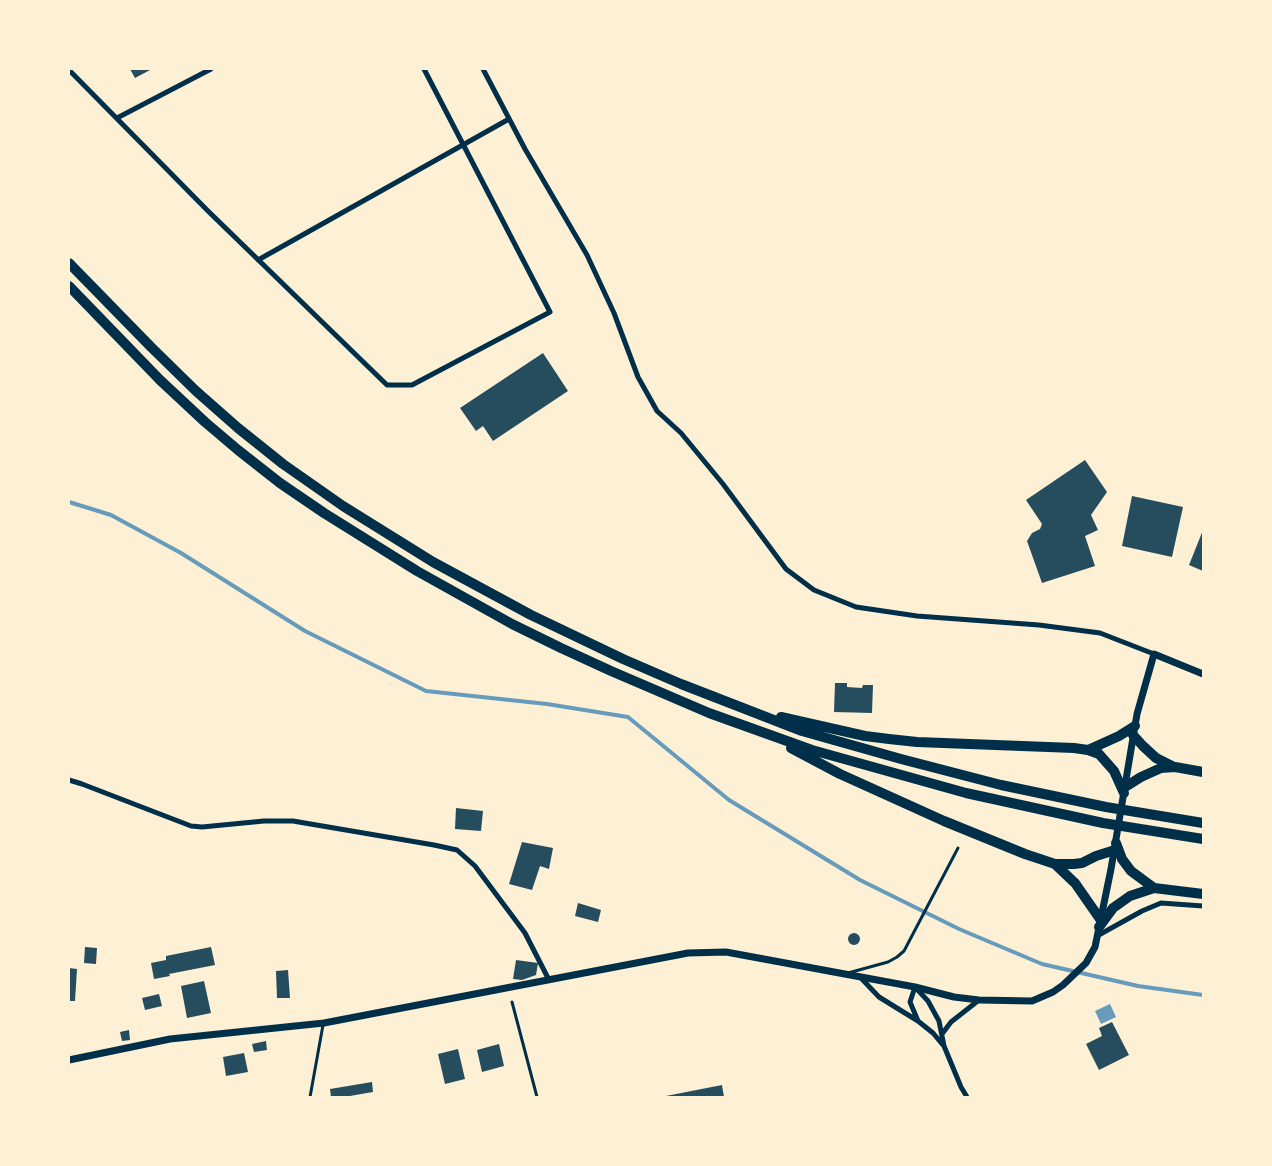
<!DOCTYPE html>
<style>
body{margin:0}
#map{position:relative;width:1272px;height:1166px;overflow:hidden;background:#fdf0d5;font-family:"Work Sans",sans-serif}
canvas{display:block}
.frame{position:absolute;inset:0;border:70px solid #fdf0d5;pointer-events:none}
</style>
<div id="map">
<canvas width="1272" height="1166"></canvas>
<div class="frame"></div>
</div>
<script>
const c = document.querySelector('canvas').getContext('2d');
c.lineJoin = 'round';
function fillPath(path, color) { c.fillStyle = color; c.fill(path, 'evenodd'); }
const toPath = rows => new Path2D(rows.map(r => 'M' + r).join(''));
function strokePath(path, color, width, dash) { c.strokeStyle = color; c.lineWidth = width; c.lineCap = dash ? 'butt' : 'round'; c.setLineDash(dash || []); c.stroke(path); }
const water = toPath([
 [1110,1004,1116,1017,1101,1024,1095,1011]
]);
const stream = toPath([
 [69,502,111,515,181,553,305,631,426,691,547,704,628,717,729,800,860,880,959,929,1042,964,1138,986,1203,995]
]);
const building = toPath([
 [130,69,152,69,135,78],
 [543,353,568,391,493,441,483,426,476,431,460,408],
 [1085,460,1107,492,1091,515,1098,530,1085,536,1095,566,1042,583,1027,541,1032,533,1040,529,1042,524,1026,500],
 [1132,496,1183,507,1172,557,1122,546],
 [1203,530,1203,571,1189,565],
 [835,683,847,683,847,687,862,688,863,685,873,685,872,713,834,712],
 [456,808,483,811,481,831,455,829],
 [522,842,553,848,549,869,540,866,532,890,509,884],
 [578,903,601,910,598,922,575,916],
 '848 939a6 6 0 1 1 12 0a6 6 0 1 1-12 0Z',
 [85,947,97,948,96,964,84,963],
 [211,947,215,965,169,974,170,976,154,979,151,963,166,960,166,956],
 [516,960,538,963,536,975,522,980,513,979],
 [69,968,77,969,75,1001,69,1001],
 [288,970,290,998,277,998,276,971],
 [204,981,211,1013,187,1018,181,986],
 [159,994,162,1006,145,1010,142,998],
 [1112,1022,1129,1055,1099,1070,1086,1044,1102,1036,1099,1028],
 [129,1030,130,1040,122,1041,120,1032],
 [266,1041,267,1050,254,1052,252,1044],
 [499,1044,504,1066,482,1072,477,1050],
 [458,1049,465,1079,445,1084,438,1054],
 [244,1053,248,1072,226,1076,223,1057],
 [372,1082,373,1092,344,1097,331,1097,330,1089],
 [722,1085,724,1097,666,1097,666,1096]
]);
const service = toPath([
 [848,973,888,962,897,957,904,951,958,848],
 [512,1002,537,1097],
 [310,1097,323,1025]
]);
const minor = toPath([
 [483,69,525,149,587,255,614,313,638,377,657,411,681,433,723,484,786,569,814,590,856,607,917,616,1039,625,1100,633,1154,654],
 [69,70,208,211,387,385,412,385,550,312,424,69],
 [117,118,211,69],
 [258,260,509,119],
 [69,780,82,784,191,826,202,827,264,821,293,821,434,845,457,850,475,866,525,933,549,980],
 [1097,936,1142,911,1161,903,1203,906],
 [860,977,879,997,918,1021,933,1033,943,1045],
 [918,1021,910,1002,915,987,928,1001,939,1021,944,1046,961,1087,967,1097],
 [942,1034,951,1022,979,1000]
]);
const tertiary = toPath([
 [69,1060,170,1039,324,1023,688,953,726,952,915,987,954,997,979,1000,1032,1001,1053,992,1063,985,1086,963,1095,947,1111,869,1137,714,1154,654,1203,674]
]);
const motorway = toPath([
 [69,263,151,347,196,391,238,428,283,464,343,506,433,562,531,615,623,659,681,684,802,731,901,759,1001,785,1106,807,1203,823],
 [69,286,160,380,205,422,238,450,280,483,324,513,417,571,512,624,561,648,611,671,709,713,812,750,966,793,1103,823,1203,839],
 [781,717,865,736,889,739,917,742,1074,748,1088,750,1099,754,1114,771,1124,793],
 [1133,735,1143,746,1156,758,1172,766],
 [791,748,840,774,944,821,1025,854,1055,864,1074,864,1082,863,1096,856,1115,850],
 [1088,750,1119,736,1135,726],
 [1125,787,1141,777,1161,768,1175,767,1203,772],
 [1116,843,1122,859,1131,871,1154,888,1203,894],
 [1055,864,1075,883,1100,919],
 [1099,927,1113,908,1130,896,1154,888]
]);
fillPath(water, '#669bbc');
strokePath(stream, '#669bbc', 4);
fillPath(building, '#264d5e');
strokePath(service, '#003049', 3);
strokePath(minor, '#003049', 5);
strokePath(tertiary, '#003049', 7);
strokePath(motorway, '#003049', 10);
</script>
